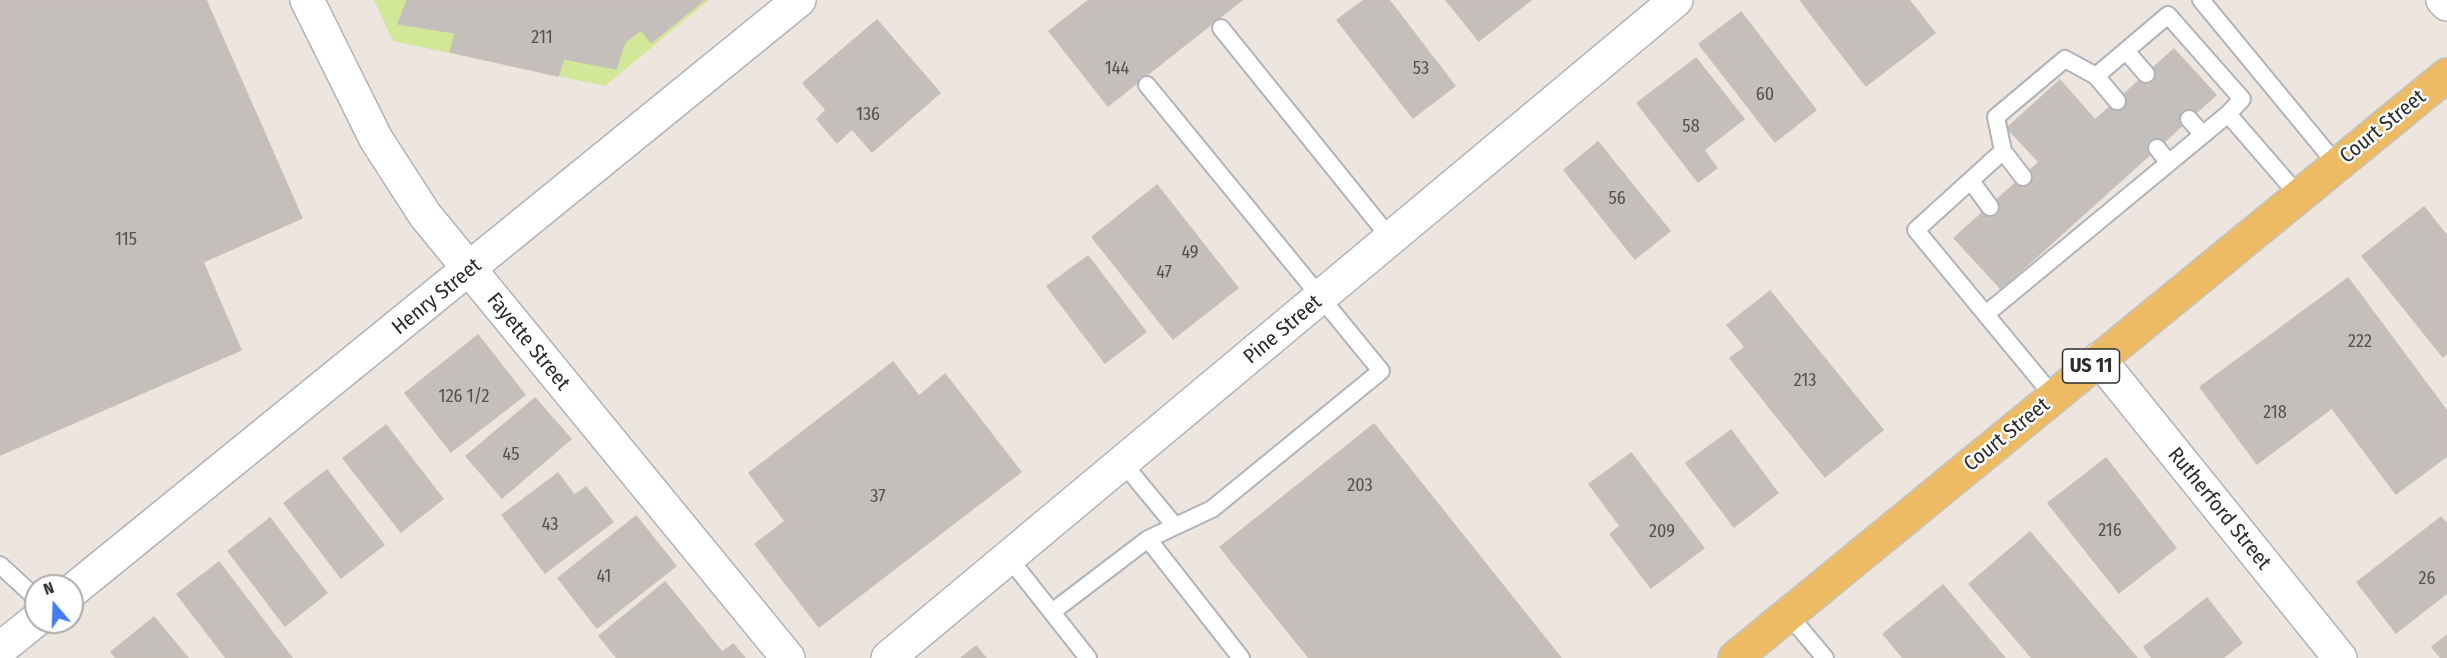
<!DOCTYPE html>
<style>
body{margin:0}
#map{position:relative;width:2447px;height:658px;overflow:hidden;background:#ede5de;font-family:"Fira Sans Condensed",sans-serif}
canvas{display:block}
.north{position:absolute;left:24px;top:574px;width:60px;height:60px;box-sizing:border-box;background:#fff;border:2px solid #ababab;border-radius:50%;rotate:341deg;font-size:16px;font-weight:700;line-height:24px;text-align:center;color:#2c2c2c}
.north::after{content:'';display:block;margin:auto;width:21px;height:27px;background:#447bf4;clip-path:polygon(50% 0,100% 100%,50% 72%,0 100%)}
</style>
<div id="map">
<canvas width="2447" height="658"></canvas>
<div class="north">N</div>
</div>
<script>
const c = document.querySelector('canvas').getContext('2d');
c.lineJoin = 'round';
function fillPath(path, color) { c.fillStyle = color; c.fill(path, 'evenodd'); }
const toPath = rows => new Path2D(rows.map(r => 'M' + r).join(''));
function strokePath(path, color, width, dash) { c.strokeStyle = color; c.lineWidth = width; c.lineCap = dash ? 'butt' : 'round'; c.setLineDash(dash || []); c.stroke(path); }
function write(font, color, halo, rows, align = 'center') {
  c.font = font + ' "Fira Sans Condensed",sans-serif'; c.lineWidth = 5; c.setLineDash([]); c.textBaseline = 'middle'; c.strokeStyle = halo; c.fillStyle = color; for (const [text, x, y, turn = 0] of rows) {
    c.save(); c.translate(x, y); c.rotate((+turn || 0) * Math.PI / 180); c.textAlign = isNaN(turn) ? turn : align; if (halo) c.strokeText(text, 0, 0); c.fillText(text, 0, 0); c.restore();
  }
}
const pitch = toPath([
 [374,0,709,0,605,86,393,41]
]);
const building = toPath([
 [0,0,206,0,302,218,203,262,241,350,0,455,0,0],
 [407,0,704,0,651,43,641,30,625,42,616,69,564,59,558,76,450,52,455,33,398,24,407,0],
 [1089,0,1242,0,1108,106,1049,31,1089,0],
 [1364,0,1389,0,1455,86,1413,118,1337,20,1364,0],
 [1446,0,1531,0,1479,41,1446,0],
 [1800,0,1909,0,1935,33,1866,86,1800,0],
 [1741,12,1816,110,1775,142,1699,44,1741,12],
 [877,20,940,93,872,152,852,129,837,143,817,119,826,110,803,83,877,20],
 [2174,49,2216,95,2001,289,1954,238,2039,162,2007,128,2060,80,2095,120,2174,49],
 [1696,58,1744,119,1704,150,1717,168,1698,182,1637,103,1696,58],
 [1598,142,1670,231,1635,259,1564,170,1598,142],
 [1157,185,1238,288,1173,339,1092,237,1157,185],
 [2424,207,2447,236,2447,354,2443,357,2362,256,2424,207],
 [1088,256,1146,332,1105,363,1047,286,1088,256],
 [2348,278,2447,411,2447,456,2396,494,2332,408,2257,464,2200,387,2348,278],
 [1770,291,1883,430,1825,477,1730,358,1745,347,1727,325,1770,291],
 [478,335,525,395,451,452,405,393,478,335],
 [893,362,919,396,945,374,1021,472,819,627,755,544,785,521,749,473,893,362],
 [535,398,571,439,502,498,466,456,535,398],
 [1374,424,1561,658,1309,658,1220,547,1374,424],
 [386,425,443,499,401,532,343,458,386,425],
 [1731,430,1778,493,1734,527,1686,463,1731,430],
 [1631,453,1704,548,1651,588,1610,534,1620,526,1589,484,1631,453],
 [2106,458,2176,548,2119,593,2048,503,2106,458],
 [327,470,384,545,341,578,284,503,327,470],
 [558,473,574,495,586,487,613,522,545,573,502,515,558,473],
 [636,516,676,566,597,628,558,578,636,516],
 [2441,517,2447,524,2447,593,2396,633,2357,582,2441,517],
 [270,518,327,593,285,626,228,551,270,518],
 [2030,532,2137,658,2032,658,1969,584,2030,532],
 [219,562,292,658,226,658,177,594,219,562],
 [665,582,722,652,733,644,745,658,617,658,599,636,665,582],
 [1943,585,2005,658,1903,658,1883,634,1943,585],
 [2207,598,2242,643,2223,658,2152,658,2144,647,2207,598],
 [154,617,188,658,116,658,111,652,154,617],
 [2447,635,2447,658,2441,658,2432,647,2447,635],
 [976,646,986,658,961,658,976,646]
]);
const lane = toPath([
 [2201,0,2337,165],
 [1221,28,1391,239],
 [2126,51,2146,74],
 [2096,76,2117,101],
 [1147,85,1381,371,1212,509,1148,539],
 [2189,119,2203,135],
 [2157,148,2169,163],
 [2003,151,2023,177],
 [1971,181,1990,207],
 [1986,314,2228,114],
 [2054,397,1916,230,2003,151,1996,117,2065,59,2096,76,2168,15,2242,99,2228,114,2299,196],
 [1123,463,1175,526],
 [1009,558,1088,658],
 [0,565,36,598],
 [1052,612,1148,539,1241,658],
 [1788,614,1825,658]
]);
const street = toPath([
 [307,0,376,139,425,215,788,658],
 [2443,0,2447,4],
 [2099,359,2340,658],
 [888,658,1676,0]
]);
const secondary = toPath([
 [72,591,799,0],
 [0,649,36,620]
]);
const primary = toPath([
 [1735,658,2447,75]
]);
const numberNames = [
 ["211",542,38],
 ["144",1117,69],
 ["53",1421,69],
 ["60",1765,95],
 ["136",868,115],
 ["58",1691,127],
 ["56",1617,199],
 ["115",126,240],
 ["49",1190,253],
 ["47",1164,273],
 ["222",2360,342],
 ["213",1805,381],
 ["126 1/2",464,397],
 ["218",2275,413],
 ["45",511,455],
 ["203",1360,486],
 ["37",878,497],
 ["43",550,525],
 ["216",2110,531],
 ["209",1662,532],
 ["41",604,577],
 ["26",2427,579]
];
const shields = [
 [2091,366,57]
];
const shieldNames = [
 ["US 11",2091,366]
];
const streetNames = [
 ["Court Street",2383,127,-39],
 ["Henry Street",437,297,-39],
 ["Pine Street",1283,330,-40],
 ["Fayette Street",528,342,51],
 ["Court Street",2007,435,-39],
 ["Rutherford Street",2219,509,51]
];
fillPath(pitch, '#d1e899');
fillPath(building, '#c5bfbb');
strokePath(building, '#c8c0b8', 1.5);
strokePath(lane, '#afb3bc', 20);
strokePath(street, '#afb3bc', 36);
strokePath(secondary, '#afb3bc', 36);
strokePath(primary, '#c4c4c4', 36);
strokePath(lane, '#fff', 16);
strokePath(street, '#fff', 33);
strokePath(secondary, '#fff', 33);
strokePath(primary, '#ecbb64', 33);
write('18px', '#525150', null, numberNames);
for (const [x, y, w] of shields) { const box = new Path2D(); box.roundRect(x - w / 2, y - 17, w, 34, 4.5); c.fillStyle = '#fff'; c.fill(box); strokePath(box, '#2c2c2c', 1.5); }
write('bold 20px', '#2c2c2c', null, shieldNames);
write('21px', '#2c2c2c', '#fff', streetNames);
</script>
